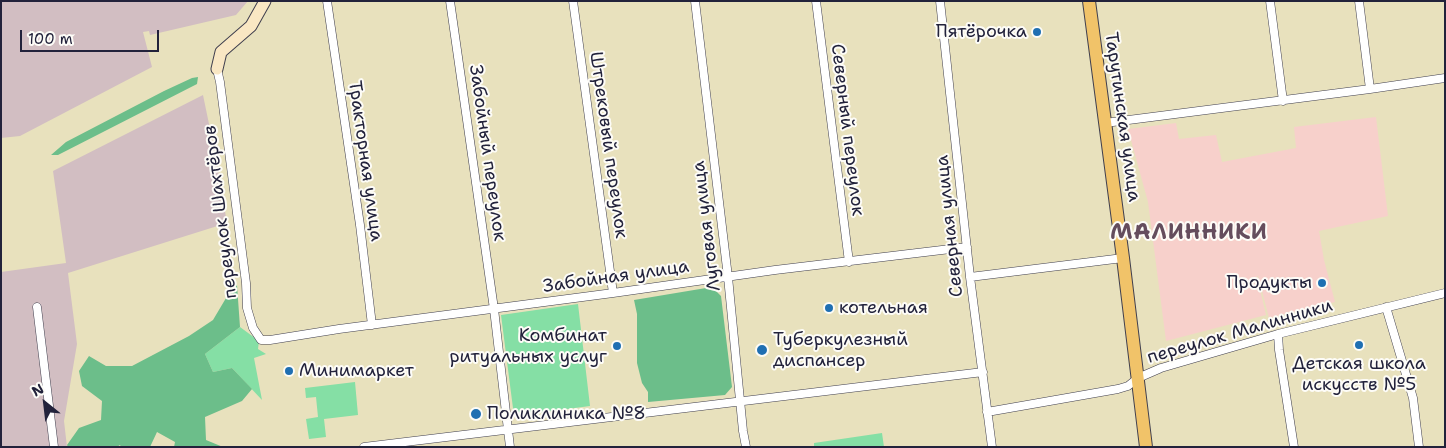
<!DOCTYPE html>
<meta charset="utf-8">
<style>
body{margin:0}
#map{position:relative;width:1446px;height:448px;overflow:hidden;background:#e8e1bd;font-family:"Shantell Sans",sans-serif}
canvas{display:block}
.frame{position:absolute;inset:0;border:2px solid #22223b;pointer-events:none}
.north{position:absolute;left:20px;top:378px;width:50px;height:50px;-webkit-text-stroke:4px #fdfcf7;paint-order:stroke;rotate:331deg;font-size:14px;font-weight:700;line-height:20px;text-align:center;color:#22223b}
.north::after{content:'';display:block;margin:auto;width:18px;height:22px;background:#22223b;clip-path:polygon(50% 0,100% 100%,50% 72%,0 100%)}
.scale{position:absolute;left:20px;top:30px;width:139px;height:22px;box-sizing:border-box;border:2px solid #22223b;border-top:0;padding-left:6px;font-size:15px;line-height:18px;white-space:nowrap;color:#22223b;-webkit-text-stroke:4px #fdfcf7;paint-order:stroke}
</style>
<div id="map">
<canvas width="1446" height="448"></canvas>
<div class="frame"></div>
<div class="north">N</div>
<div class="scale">100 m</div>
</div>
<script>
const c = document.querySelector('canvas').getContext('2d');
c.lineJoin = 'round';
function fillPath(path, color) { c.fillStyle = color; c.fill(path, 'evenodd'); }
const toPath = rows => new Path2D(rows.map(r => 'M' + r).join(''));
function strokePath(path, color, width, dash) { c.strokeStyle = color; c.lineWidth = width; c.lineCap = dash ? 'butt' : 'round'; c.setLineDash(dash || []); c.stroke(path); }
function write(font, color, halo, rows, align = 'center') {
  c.font = font + ' "Shantell Sans",sans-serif'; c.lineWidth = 4; c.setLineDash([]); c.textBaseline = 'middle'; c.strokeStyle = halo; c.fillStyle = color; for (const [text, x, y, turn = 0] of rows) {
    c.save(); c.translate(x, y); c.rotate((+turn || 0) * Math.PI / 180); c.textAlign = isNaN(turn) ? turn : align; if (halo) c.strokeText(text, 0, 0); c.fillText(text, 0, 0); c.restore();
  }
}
const built = toPath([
 [1376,117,1388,216,1319,231,1324,260,1335,302,1269,318,1258,276,1257,276,1266,315,1166,341,1148,202,1128,129,1176,123,1179,139,1216,135,1222,162,1296,148,1294,127]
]);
const industrial = toPath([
 [1,1,248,1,236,15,150,35,149,31,143,32,152,67,20,136,1,138],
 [203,95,215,153,227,223,68,273,77,344,64,421,67,447,1,447,1,272,66,263,53,171]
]);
const green = toPath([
 [578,304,590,406,514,416,501,315],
 [240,327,259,341,258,349,266,354,254,358,262,400,232,368,213,372,205,354],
 [355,382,358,415,324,419,326,437,309,439,306,419,318,417,316,397,306,398,305,388],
 [882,433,884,447,814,447,814,443]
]);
const forest = toPath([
 [198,77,197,84,58,155,51,155,66,142,164,91,192,78],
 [237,285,240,327,205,354,213,372,232,368,252,389,242,401,205,417,206,440,223,447,174,447,175,442,157,432,150,447,121,447,120,445,117,447,68,447,67,445,79,428,101,420,102,401,82,386,79,371,89,356,106,366,132,366,189,336,213,320,229,293],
 [712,287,721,296,732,387,725,395,648,402,648,392,642,383,637,363,637,314,634,300]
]);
const street = toPath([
 [327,1,360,225,372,325],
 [450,1,494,309,510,447],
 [573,1,613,293],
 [695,1,728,277,743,431,746,447],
 [816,1,849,262],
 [940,1,970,277,992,447],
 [1270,1,1283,101],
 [1359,1,1370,89],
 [217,69,220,82,246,283,247,308,253,328,261,340,270,340,339,329,613,293,775,270,967,247],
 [1105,123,1370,89,1445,78],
 [970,277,1123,258],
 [37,307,54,447],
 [1386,307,1413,398,1419,447],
 [1278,334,1279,350,1294,447],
 [987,412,1118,389,1128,386,1138,378,1161,368,1278,334,1445,293],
 [364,447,983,372]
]);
const secondary = toPath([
 [217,69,221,52,251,26,265,1]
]);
const primary = toPath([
 [1089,1,1123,258,1146,447]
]);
const markers = [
 [1037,32,5,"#1f6fb2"],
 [1322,283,5,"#1f6fb2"],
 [829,308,5,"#1f6fb2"],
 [1359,345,5,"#1f6fb2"],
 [617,346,5,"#1f6fb2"],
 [762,350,6,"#1f6fb2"],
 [289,371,5,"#1f6fb2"],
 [476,414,6,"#1f6fb2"]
];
const poiNames = [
 ["Пятёрочка",1027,32,"right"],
 ["Продукты",1312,283,"right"],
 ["котельная",839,308],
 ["Комбинат",607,336,"right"],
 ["ритуальных услуг",607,357,"right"],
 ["Туберкулезный",773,340],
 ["диспансер",773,361],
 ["Детская школа",1359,364,"center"],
 ["искусств №5",1359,385,"center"],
 ["Минимаркет",299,371],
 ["Поликлиника №8",487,414]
];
const streetNames = [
 ["Тарутинская улица",1122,117,82],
 ["Северный переулок",847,130,83],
 ["Штрековый переулок",608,145,82],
 ["Забойный переулок",487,153,82],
 ["Тракторная улица",365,161,82],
 ["переулок Шахтёров",221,212,-97],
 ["Луговая улица",707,226,-97],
 ["Северная улица",950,226,-96],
 ["Забойная улица",616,277,-8],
 ["переулок Малинники",1240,332,-16]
];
const districtNames = [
 ["МАЛИННИКИ",1189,233]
];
fillPath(built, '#f7d0cb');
fillPath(industrial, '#d2bec2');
fillPath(green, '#85dfa5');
fillPath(forest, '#6cbe8a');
strokePath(street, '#403f4e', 9);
strokePath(secondary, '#403f4e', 13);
strokePath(primary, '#403f4e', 14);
strokePath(street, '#fff', 8);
strokePath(secondary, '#f9e7c3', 11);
strokePath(primary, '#f1c369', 12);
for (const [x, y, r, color] of markers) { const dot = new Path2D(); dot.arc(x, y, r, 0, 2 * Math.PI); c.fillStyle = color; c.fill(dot); strokePath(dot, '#fdfcf7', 2); }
write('18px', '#22223b', '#fdfcf7', poiNames, 'left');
write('18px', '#22223b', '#fdfcf7', streetNames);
c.letterSpacing = '1px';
write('bold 22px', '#654d5d', '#fdfcf7', districtNames);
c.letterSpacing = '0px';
</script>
